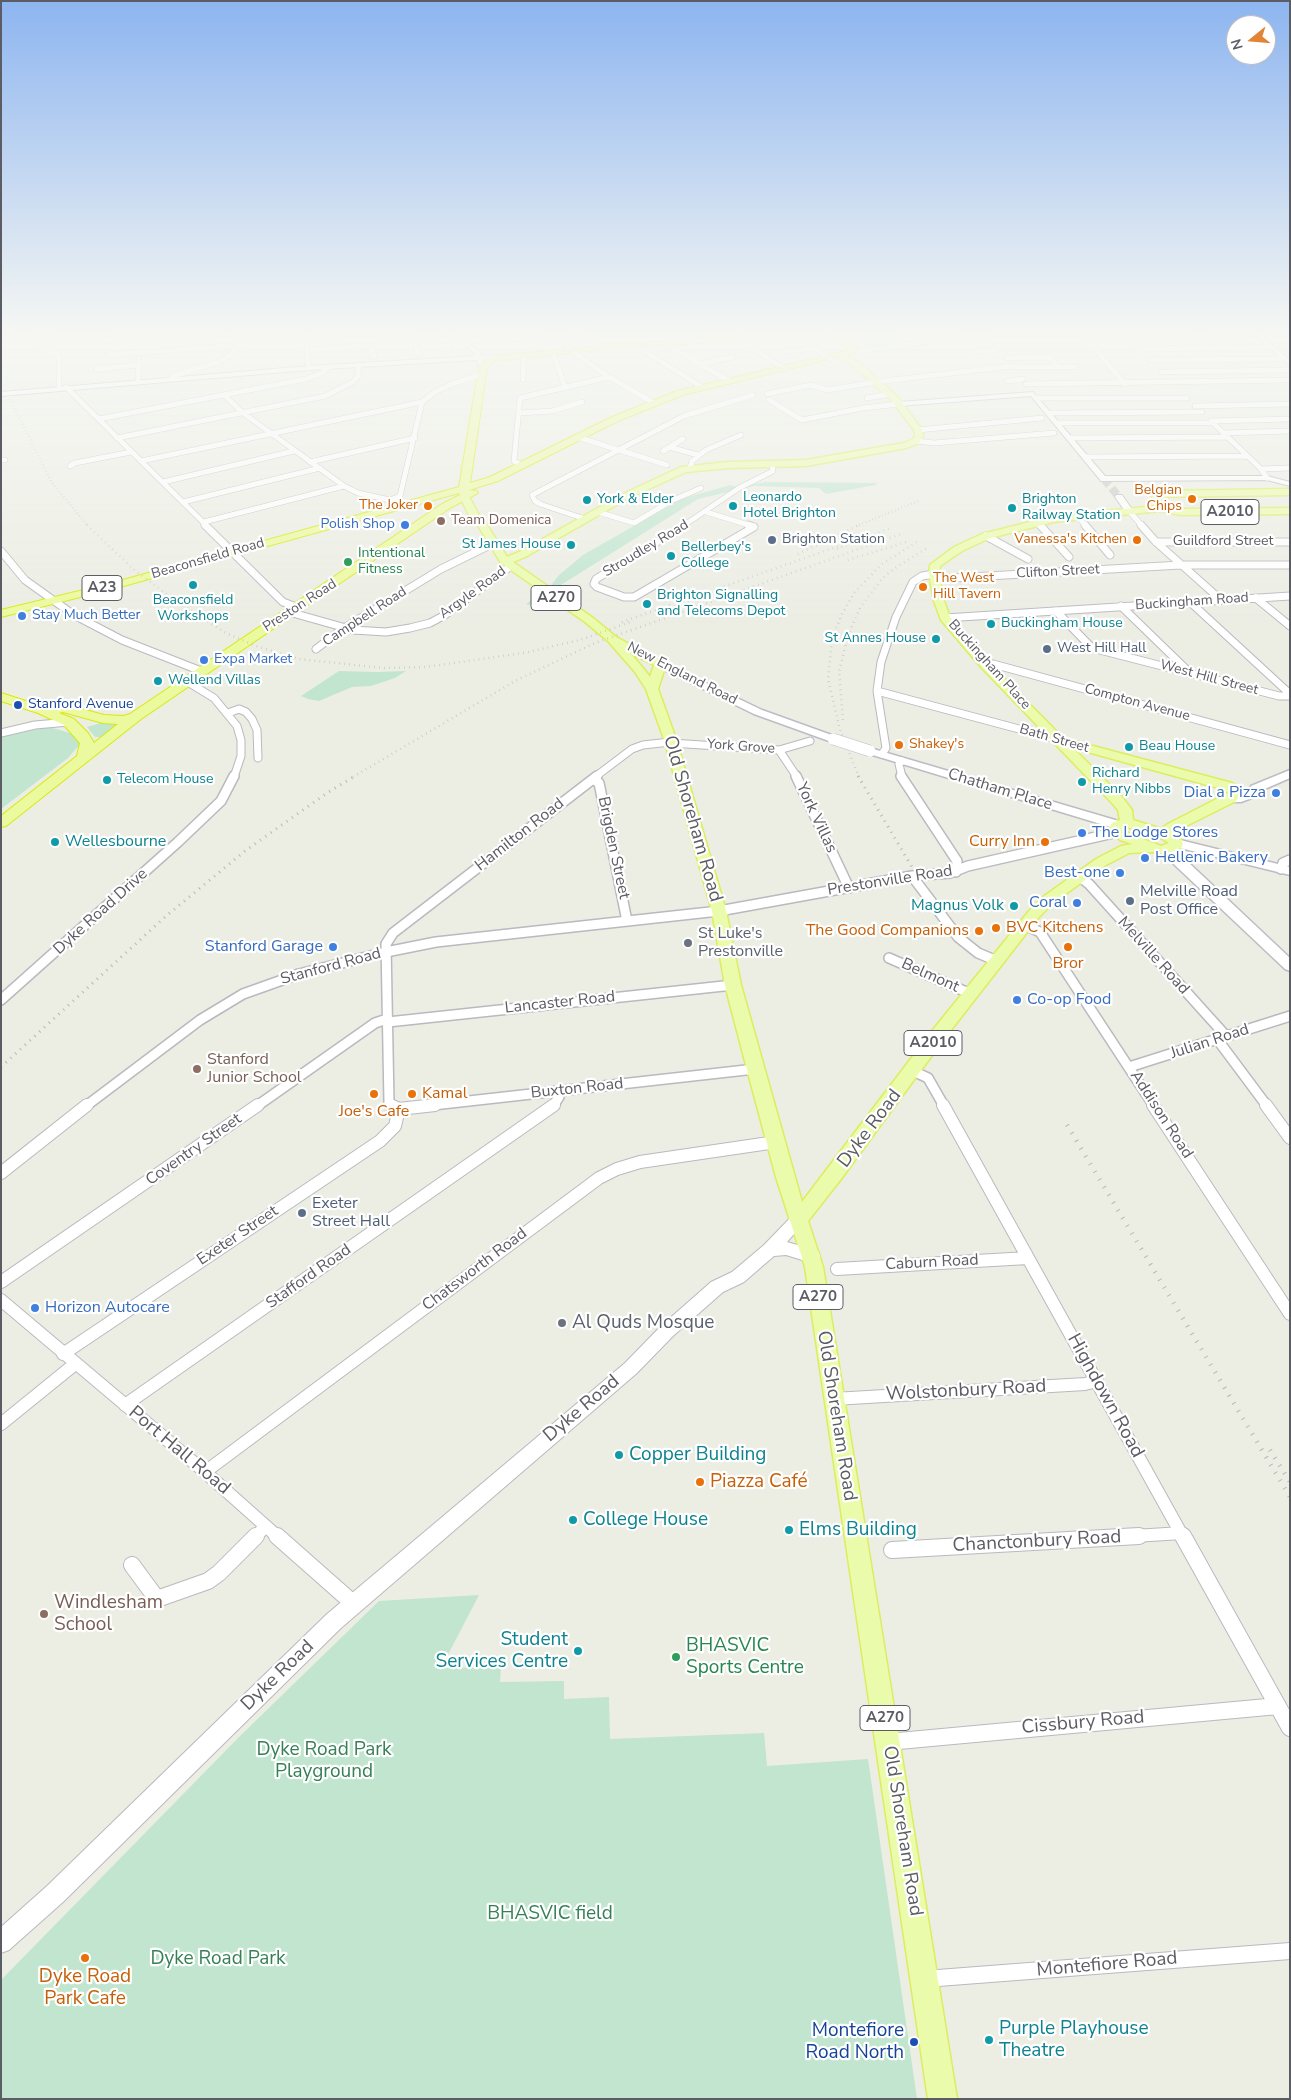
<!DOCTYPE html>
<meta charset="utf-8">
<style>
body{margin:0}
#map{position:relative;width:1291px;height:2100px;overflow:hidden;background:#eceee4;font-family:"Nunito Sans",sans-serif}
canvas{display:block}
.frame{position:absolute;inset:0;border:2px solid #5c5d64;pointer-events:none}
.north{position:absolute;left:1226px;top:15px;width:50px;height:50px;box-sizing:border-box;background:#fff;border:1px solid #bebec1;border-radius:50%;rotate:253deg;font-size:14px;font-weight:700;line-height:20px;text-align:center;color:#5c5d64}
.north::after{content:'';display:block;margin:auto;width:18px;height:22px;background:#e28436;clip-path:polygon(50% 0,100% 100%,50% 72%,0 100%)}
</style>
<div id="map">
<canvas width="1291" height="2100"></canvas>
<div class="frame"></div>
<div class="north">N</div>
</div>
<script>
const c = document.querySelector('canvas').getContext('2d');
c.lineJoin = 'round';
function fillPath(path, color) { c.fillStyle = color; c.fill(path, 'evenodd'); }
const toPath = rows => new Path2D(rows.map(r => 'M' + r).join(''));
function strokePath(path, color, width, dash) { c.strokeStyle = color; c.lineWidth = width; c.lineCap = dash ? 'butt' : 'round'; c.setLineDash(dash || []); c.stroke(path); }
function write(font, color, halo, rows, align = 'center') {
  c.font = font + ' "Nunito Sans",sans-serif'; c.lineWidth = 4.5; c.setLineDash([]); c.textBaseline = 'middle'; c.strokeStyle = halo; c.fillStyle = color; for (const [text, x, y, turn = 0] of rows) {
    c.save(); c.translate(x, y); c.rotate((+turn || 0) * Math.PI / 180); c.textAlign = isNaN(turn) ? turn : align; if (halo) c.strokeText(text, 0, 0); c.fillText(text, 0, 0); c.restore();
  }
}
const green = toPath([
 [588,334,743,334,623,339,602,338],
 [849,334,894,334,901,339,913,341,868,346,859,344],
 [766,482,877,483,876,485,826,494,819,488,754,486,698,499,529,605,526,604,549,588,559,575,583,555,681,499,730,485,738,487],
 [339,671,378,672,406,671,395,678,371,686,352,687,319,701,308,699,301,696],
 [104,722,119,724,102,737,95,737,87,727],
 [43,728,53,728,73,734,81,743,68,758,1,809,1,737],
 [479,1595,441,1668,501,1667,500,1682,564,1681,564,1699,609,1697,610,1739,764,1733,767,1766,868,1759,917,2099,1,2099,1,1980,239,1737,379,1601]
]);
const tertiaryTunnel = toPath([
 [1104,479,1119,497]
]);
const minorFar4 = toPath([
 [21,334,59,356,59,387],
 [305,334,309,368],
 [564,334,568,347,576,354,609,377,654,403],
 [1197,334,1200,337],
 [802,336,822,354,831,359],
 [1085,338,1127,339,1141,352],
 [743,339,743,342,785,369],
 [33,340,108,334],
 [462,341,565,337,603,347],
 [1088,341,1125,384],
 [664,343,729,381],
 [996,345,1092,345],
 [1282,345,1290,346],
 [636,346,702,387],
 [1138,349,1269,347],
 [308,350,371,345,374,357],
 [858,351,988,334],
 [780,352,815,348],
 [974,352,999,349],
 [418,354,414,338,417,336,433,337,447,341,450,348],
 [108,355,238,345],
 [554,356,565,387],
 [1006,358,1050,357,1057,367,1012,367],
 [1150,360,1284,359],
 [700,364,733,357],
 [1057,367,1076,367],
 [96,369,139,365],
 [1161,372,1290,370],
 [171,379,173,376,218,362,231,355,238,345,236,339,229,334],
 [523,380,524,355],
 [138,381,139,359],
 [1007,381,1023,379],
 [1026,384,1290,380],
 [66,387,207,526],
 [767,394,811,385,827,390,876,382,1011,366],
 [224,395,243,413,344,486,358,493,390,500,400,496,422,402],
 [867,398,890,394],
 [1037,398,1187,398],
 [769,400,802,420,863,408,899,404],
 [1195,406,1290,404],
 [520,413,552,411,582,402],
 [1050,413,1202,412],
 [99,419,306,379,322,373,328,367],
 [1211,421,1261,469,1267,478],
 [1211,421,1290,419],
 [1058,423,1213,423],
 [918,430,1042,418],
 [1223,433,1290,431],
 [577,437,667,465],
 [117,438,325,396,353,382,358,376,359,365],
 [1070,438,1227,437],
 [916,441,934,443,1054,433],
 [669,447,698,455],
 [663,451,683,439],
 [1086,457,1247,456],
 [1,460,5,460],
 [141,461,422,402,435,392,452,384,483,374],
 [310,462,415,438],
 [521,465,514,461,520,398,609,377],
 [70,466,75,463,131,452],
 [690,468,692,461,706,450,741,435],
 [1261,469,1290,468],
 [163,482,294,451],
 [183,502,320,468],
 [598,512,634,523,671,501,701,488],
 [706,512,752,526],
 [1130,512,1142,526],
 [1077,516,1086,526],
 [585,519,540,504,535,501,532,495,684,416,753,395],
 [204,522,344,486],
 [1037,522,1041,526],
 [683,526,739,488,773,471,772,465]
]);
const minorFar3 = toPath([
 [205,525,283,602,296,607],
 [685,525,596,579,594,584,597,587,624,597,634,597,754,527],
 [748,525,754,527],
 [1040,525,1069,557],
 [1085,525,1110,555],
 [1141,525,1156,542,1220,599],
 [986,536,1028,559],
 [1156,542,1290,542],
 [1,551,25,580,74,615,122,640,201,671],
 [935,579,1181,565,1290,565],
 [1256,598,1290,626],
 [1189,601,1290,694],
 [1121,606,1188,671],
 [1056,611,1092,648,1279,696,1290,696],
 [289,612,353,630,386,632,410,628,430,623,445,615,511,566],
 [945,618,1290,596],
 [316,649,341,630,441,569,494,543],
 [985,665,993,664,1290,745],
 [186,681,214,698,237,726,241,740,241,756,234,777],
 [877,691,1060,740],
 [228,713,239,709,246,712,252,719,257,730,258,758],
 [1,733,35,725,69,722],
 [671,743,779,750,810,741],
 [779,750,797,777],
 [882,754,886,748,877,691,881,662,896,617,913,582,922,576,934,574],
 [902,761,899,764,902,777],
 [595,777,632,749,643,745,670,742]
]);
const minorFar2 = toPath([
 [796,776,849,888],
 [901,776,957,861,956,872],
 [593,779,599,783,627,921],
 [1281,869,1283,863,1290,860],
 [912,876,958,937,978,953,997,961],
 [1080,877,1089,884,1226,1036],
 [1025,925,1040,932,1154,1106],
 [889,958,971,994],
 [1,1000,178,842,221,801,234,776],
 [388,1022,733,985],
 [1217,1039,1267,1106],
 [1129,1067,1290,1016],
 [913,1071,928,1078,944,1106],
 [86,1106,200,1020,243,994,299,974,386,952,436,942,719,911,912,876,950,873,968,866,1118,832],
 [257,1106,375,1023,387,1019],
 [391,1106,389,1103,386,944,393,933,597,776],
 [424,1106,755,1069],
 [553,1106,559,1097,558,1091]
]);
const minorFar1 = toPath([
 [390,1105,399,1109,435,1105],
 [943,1105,1183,1537],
 [1153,1105,1290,1314],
 [1266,1105,1290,1138],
 [1,1173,87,1105],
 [837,1269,1028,1258],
 [1,1282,258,1105],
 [1,1300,205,1472,278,1537],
 [63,1354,380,1141,395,1126,399,1109],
 [834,1399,1085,1384,1097,1381],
 [125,1405,554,1105],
 [1,1424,75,1364],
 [205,1472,599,1178,617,1169,640,1162,776,1142],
 [255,1537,266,1526],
 [1118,1537,1182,1533]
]);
const minor = toPath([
 [277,1536,354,1604],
 [1183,1536,1290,1728],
 [892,1550,1139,1536],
 [132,1565,157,1599,208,1581,219,1573,256,1536],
 [888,1742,1278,1706],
 [925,1979,1290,1951]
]);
const tertiary = toPath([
 [442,334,450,334,464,340,478,350,482,356,498,355,501,357,483,360,483,363,480,365,478,364,477,360,309,370,1,396,1,392,309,366,476,356,473,352,460,342,442,334],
 [1253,334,1260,334,1290,360,1290,366,1253,334],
 [1033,392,1105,476,1267,476,1290,482,1290,486,1267,480,1101,481,1031,396,899,406,895,404,899,402,1033,392],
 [1116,495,1122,495,1134,512,1133,514,1127,514,1115,497,1116,495],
 [798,1214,803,1215,806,1220,787,1242,818,1251,820,1256,818,1261,812,1263,786,1255,774,1256,744,1282,723,1292,673,1336,637,1373,341,1628,63,1902,9,1950,1,1953,1,1927,47,1886,327,1614,625,1363,661,1326,711,1282,732,1272,764,1245,793,1215,798,1214]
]);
const secondary = toPath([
 [660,661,762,710,837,737,839,739,833,742,829,741,754,714,656,666,655,664,660,661],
 [870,748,1122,822,1124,825,1118,829,1114,828,866,753,864,751,870,748],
 [1290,770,1290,778,1260,791,1257,796,1241,802,1231,802,1225,798,1227,795,1239,794,1248,791,1251,786,1290,770],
 [1176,839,1290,867,1290,875,1172,846,1170,843,1176,839],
 [1167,846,1172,847,1290,958,1290,971,1285,969,1162,853,1161,850,1167,846]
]);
const primary = toPath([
 [840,354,846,354,859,362,898,397,922,430,923,436,919,443,906,448,806,466,728,468,686,472,629,498,527,556,513,562,593,618,616,637,666,664,658,689,676,739,726,911,741,985,802,1202,932,1031,1029,911,1043,897,1096,859,1121,846,1132,844,1120,840,1111,832,1110,826,1112,823,1120,820,1118,810,1112,803,981,667,941,620,934,601,929,574,930,565,954,547,982,534,1054,516,1156,506,1152,497,1156,492,1159,491,1290,489,1290,495,1162,497,1165,506,1181,509,1290,508,1290,514,1181,515,1160,511,1054,522,990,538,962,551,940,566,939,574,944,601,950,617,989,663,1063,738,1232,783,1238,787,1242,794,1236,801,1176,831,1173,833,1182,841,1183,845,1181,848,1167,854,1153,852,1129,853,1106,865,1053,903,1039,917,944,1039,841,1179,808,1221,823,1267,957,2099,928,2099,805,1267,776,1177,747,1069,725,985,712,911,664,739,646,689,635,672,608,641,585,622,501,563,477,524,471,519,460,497,465,494,468,495,480,517,484,520,507,557,519,552,623,494,681,467,728,462,806,460,904,443,913,439,915,436,914,430,892,401,853,366,840,358,840,354],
 [630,653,654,665,650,677,643,668,630,653],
 [1073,748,1222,789,1228,793,1166,825,1162,829,1133,820,1132,810,1122,797,1073,748],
 [1127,827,1163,839,1169,843,1161,846,1130,834,1124,830,1124,828,1127,827]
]);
const trunk = toPath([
 [778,334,821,334,817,336,603,349,494,361,487,368,470,483,490,477,612,417,677,391,850,350,829,334,838,334,862,351,683,395,618,421,498,481,469,490,477,491,478,493,450,508,141,719,6,826,1,827,1,816,77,756,80,743,64,725,38,713,1,701,1,693,48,708,63,704,104,715,123,716,130,714,442,504,460,495,459,493,120,587,1,617,1,610,112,583,459,487,479,367,489,357,603,345,778,334],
 [63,712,103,723,118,724,94,743,88,733,74,719,59,713,63,712]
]);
const railFar3 = toPath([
 [10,399,52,483,88,526],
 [856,526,919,501]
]);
const railFar2 = toPath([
 [87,525,133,569,180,604,226,633,256,646,299,659,384,668,425,667,524,653,580,640,630,622],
 [837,549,890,528],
 [798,554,859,525],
 [848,560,910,541],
 [691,598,842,545],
 [665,610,698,598],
 [622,622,670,605],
 [843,720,839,672,848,635,860,608,880,581,892,570,927,548],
 [353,777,515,681,595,643,901,534],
 [859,777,840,730,828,679,832,639,842,614,854,593,882,564,917,542]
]);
const railFar1 = toPath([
 [858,776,912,867],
 [1,1067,165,917,245,851,327,793,355,776]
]);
const rail = toPath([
 [1067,1125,1290,1497],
 [1270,1450,1290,1482]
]);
const secondaryBridge = toPath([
 [833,739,870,751]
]);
const markers = [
 [1192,499,5,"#e8710a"],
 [587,500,5,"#0f9aa8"],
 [428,506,5,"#e8710a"],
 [733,506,5,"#0f9aa8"],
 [1012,508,5,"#0f9aa8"],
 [441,521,5,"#8d6e63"],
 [405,525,5,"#3f7fe0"],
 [772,540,5,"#5c6f8a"],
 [1137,540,5,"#e8710a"],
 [571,545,5,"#0f9aa8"],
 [671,556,5,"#0f9aa8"],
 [348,562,5,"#2e9e5b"],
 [193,585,5,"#0f9aa8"],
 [923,587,5,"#e8710a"],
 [647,604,5,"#0f9aa8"],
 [22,616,5,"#3f7fe0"],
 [991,624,5,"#0f9aa8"],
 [936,639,5,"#0f9aa8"],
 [1047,649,5,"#5c6f8a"],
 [204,660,5,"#3f7fe0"],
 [158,681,5,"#0f9aa8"],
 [18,705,5,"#1a4fb4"],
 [899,745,5,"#e8710a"],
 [1129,747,5,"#0f9aa8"],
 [107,780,5,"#0f9aa8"],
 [1082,782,5,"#0f9aa8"],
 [1276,793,5,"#3f7fe0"],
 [1082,833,5,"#3f7fe0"],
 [55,842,5,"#0f9aa8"],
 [1045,842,5,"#e8710a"],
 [1145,858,5,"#3f7fe0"],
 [1120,873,5,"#3f7fe0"],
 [1130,901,5,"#5c6f8a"],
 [1077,903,5,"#3f7fe0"],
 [1014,906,5,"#0f9aa8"],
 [996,928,5,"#e8710a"],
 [979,931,5,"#e8710a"],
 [688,943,5,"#6b7280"],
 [333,947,5,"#3f7fe0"],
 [1068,947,5,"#e8710a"],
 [1017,1000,5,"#3f7fe0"],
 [197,1069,5,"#8d6e63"],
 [374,1094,5,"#e8710a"],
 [412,1094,5,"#e8710a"],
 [302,1213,5,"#5c6f8a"],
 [35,1308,5,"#3f7fe0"],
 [562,1323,5,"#6b7280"],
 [619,1455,5,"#0f9aa8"],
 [700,1482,5,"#e8710a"],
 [573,1520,5,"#0f9aa8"],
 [789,1530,5,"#0f9aa8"],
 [44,1614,5,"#8d6e63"],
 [578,1651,5,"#0f9aa8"],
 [676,1657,5,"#2e9e5b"],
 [85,1958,5,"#e8710a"],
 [989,2040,5,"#0f9aa8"],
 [914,2042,5,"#1a4fb4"]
];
const farFoodnames = [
 ["Belgian",1182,491],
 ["Chips",1182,507],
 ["The Joker",418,506],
 ["Vanessa's Kitchen",1127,540],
 ["The West",933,579,"left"],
 ["Hill Tavern",933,595,"left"],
 ["Shakey's",909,745,"left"]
];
const farCulturenames = [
 ["Leonardo",743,498],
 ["Hotel Brighton",743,514],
 ["York & Elder",597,500],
 ["Brighton",1022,500],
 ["Railway Station",1022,516],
 ["St James House",561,545,"right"],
 ["Bellerbey's",681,548],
 ["College",681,564],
 ["Brighton Signalling",657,596],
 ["and Telecoms Depot",657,612],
 ["Beaconsfield",193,601,"center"],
 ["Workshops",193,617,"center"],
 ["Buckingham House",1001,624],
 ["St Annes House",926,639,"right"],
 ["Wellend Villas",168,681],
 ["Beau House",1139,747],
 ["Richard",1092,774],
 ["Henry Nibbs",1092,790],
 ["Telecom House",117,780]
];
const farEducationnames = [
 ["Team Domenica",451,521]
];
const farShopnames = [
 ["Polish Shop",395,525,"right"],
 ["Stay Much Better",32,616],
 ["Expa Market",214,660]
];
const farServicenames = [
 ["Brighton Station",782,540],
 ["West Hill Hall",1057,649]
];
const farStreetnames = [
 ["Guildford Street",1223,542],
 ["Stroudley Road",646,549,-31],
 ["Beaconsfield Road",208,559,-16],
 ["Clifton Street",1058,572,-3],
 ["Argyle Road",473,593,-36],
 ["Buckingham Road",1192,602,-4],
 ["Preston Road",300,606,-33],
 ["Campbell Road",365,617,-33],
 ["Buckingham Place",989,665,48],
 ["New England Road",682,674,27],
 ["West Hill Street",1209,678,15],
 ["Compton Avenue",1137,703,15],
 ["Bath Street",1054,739,16],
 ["York Grove",741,747,4]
];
const farLeisurenames = [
 ["Intentional",358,554],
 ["Fitness",358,570]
];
const farTransitnames = [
 ["Stanford Avenue",28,705]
];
const shields = [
 [1230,512,58],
 [102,588,40],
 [556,598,50],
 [933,1043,58],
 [818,1297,50],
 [885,1718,50]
];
const shieldNames = [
 ["A2010",1230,512],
 ["A23",102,588],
 ["A270",556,598],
 ["A2010",933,1043],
 ["A270",818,1297],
 ["A270",885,1718]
];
const streetNames = [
 ["Chatham Place",1000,790,17],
 ["York Villas",816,818,65],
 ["Hamilton Road",520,835,-38],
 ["Brigden Street",613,848,78],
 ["Prestonville Road",890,881,-9],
 ["Dyke Road Drive",101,912,-42],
 ["Melville Road",1153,956,48],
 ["Stanford Road",331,967,-15],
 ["Belmont",930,976,24],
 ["Lancaster Road",560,1003,-6],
 ["Julian Road",1210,1042,-18],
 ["Buxton Road",577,1089,-6],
 ["Addison Road",1161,1115,57],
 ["Coventry Street",194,1150,-35],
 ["Exeter Street",238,1236,-34],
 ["Caburn Road",932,1263,-3],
 ["Chatsworth Road",475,1270,-37],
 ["Stafford Road",309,1277,-35]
];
const shopNames = [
 ["Dial a Pizza",1266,793],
 ["The Lodge Stores",1092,833,"left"],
 ["Hellenic Bakery",1155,858,"left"],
 ["Best-one",1110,873],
 ["Coral",1067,903],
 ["Stanford Garage",323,947],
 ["Co-op Food",1027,1000,"left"],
 ["Horizon Autocare",45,1308,"left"]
];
const cultureNames = [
 ["Wellesbourne",65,842],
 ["Magnus Volk",1004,906,"right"]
];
const foodNames = [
 ["Curry Inn",1035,842],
 ["BVC Kitchens",1006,928,"left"],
 ["The Good Companions",969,931],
 ["Bror",1068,964,"center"],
 ["Kamal",422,1094,"left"],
 ["Joe's Cafe",374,1112,"center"]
];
const serviceNames = [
 ["Melville Road",1140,892],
 ["Post Office",1140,910],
 ["Exeter",312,1204],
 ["Street Hall",312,1222]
];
const worshipNames = [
 ["St Luke's",698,934],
 ["Prestonville",698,952]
];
const educationNames = [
 ["Stanford",207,1060],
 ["Junior School",207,1078]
];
const nearStreetnames = [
 ["Old Shoreham Road",692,819,74],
 ["Dyke Road",870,1129,-53],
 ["Wolstonbury Road",966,1391,-3],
 ["Highdown Road",1105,1396,61],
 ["Dyke Road",582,1409,-40],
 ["Old Shoreham Road",836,1416,81],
 ["Port Hall Road",179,1451,40],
 ["Chanctonbury Road",1037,1542,-3],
 ["Dyke Road",278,1676,-44],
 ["Cissbury Road",1083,1723,-5],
 ["Old Shoreham Road",902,1831,81],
 ["Montefiore Road",1107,1965,-5]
];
const nearWorshipnames = [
 ["Al Quds Mosque",572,1323]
];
const nearCulturenames = [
 ["Copper Building",629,1455],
 ["College House",583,1520],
 ["Elms Building",799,1530],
 ["Student",568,1640,"right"],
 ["Services Centre",568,1662,"right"],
 ["Purple Playhouse",999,2029],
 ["Theatre",999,2051]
];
const nearFoodnames = [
 ["Piazza Café",710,1482],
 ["Dyke Road",85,1977,"center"],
 ["Park Cafe",85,1999,"center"]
];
const nearEducationnames = [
 ["Windlesham",54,1603],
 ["School",54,1625]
];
const nearLeisurenames = [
 ["BHASVIC",686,1646],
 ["Sports Centre",686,1668]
];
const nearParknames = [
 ["Dyke Road Park",324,1750],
 ["Playground",324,1772],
 ["BHASVIC field",550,1914],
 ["Dyke Road Park",218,1959]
];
const nearTransitnames = [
 ["Montefiore",904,2031],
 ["Road North",904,2053]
];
fillPath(green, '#c1e5cf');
strokePath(tertiaryTunnel, '#c8cac4', 8, [8, 4]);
strokePath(minorFar4, '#b9b9c0', 6);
strokePath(minorFar3, '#b9b9c0', 9);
strokePath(minorFar2, '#b9b9c0', 12);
strokePath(minorFar1, '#b9b9c0', 14);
strokePath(minor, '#b9b9c0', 18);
strokePath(tertiary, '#b9b9c0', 2);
strokePath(secondary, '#bdbcc5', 3);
strokePath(primary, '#deec5f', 3);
strokePath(trunk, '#dae909', 2);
strokePath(minorFar4, '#fff', 5);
strokePath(minorFar3, '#fff', 7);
strokePath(minorFar2, '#fff', 9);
strokePath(minorFar1, '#fff', 12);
strokePath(minor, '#fff', 16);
fillPath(tertiary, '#fff');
fillPath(secondary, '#fff');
fillPath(primary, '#eafcab');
fillPath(trunk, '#ebfa9e');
strokePath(railFar3, '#b7b7b8', 2, [0.5, 3]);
strokePath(railFar2, '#b7b7b8', 2.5, [0.5, 4.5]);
strokePath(railFar1, '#b7b7b8', 3, [1, 5.5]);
strokePath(rail, '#b7b7b8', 4.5, [1, 8]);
strokePath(secondaryBridge, '#bdbcc5', 12, []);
strokePath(secondaryBridge, '#fff', 11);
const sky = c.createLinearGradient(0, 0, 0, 628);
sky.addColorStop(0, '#8db5f0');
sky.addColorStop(0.53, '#f6f7f3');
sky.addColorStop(1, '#f6f7f300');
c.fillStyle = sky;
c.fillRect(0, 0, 1291, 628);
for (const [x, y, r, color] of markers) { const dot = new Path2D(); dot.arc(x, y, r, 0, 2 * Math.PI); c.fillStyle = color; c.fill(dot); strokePath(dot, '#fff', 2); }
write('14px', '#c56008', '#fff', farFoodnames, 'right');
write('14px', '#0d838f', '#fff', farCulturenames, 'left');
write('14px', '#785e54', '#fff', farEducationnames, 'left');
write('14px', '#366cbe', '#fff', farShopnames, 'left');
write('14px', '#4e5e75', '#fff', farServicenames, 'left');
write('14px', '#5c5d64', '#fff', farStreetnames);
write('14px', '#27864d', '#fff', farLeisurenames, 'left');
write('14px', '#164399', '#fff', farTransitnames, 'left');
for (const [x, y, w] of shields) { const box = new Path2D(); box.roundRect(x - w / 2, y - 12.5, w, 25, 4); c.fillStyle = '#fff'; c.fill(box); strokePath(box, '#5c5d64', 1); }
write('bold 15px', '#5c5d64', null, shieldNames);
write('16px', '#5c5d64', '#fff', streetNames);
write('16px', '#366cbe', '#fff', shopNames, 'right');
write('16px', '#0d838f', '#fff', cultureNames, 'left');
write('16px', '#c56008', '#fff', foodNames, 'right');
write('16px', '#4e5e75', '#fff', serviceNames, 'left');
write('16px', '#5b616d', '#fff', worshipNames, 'left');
write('16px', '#785e54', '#fff', educationNames, 'left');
write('19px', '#5c5d64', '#fff', nearStreetnames);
write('19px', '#5b616d', '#fff', nearWorshipnames, 'left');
write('19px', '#0d838f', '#fff', nearCulturenames, 'left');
write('19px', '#c56008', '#fff', nearFoodnames, 'left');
write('19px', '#785e54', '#fff', nearEducationnames, 'left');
write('19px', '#27864d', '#fff', nearLeisurenames, 'left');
write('19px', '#378056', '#fff', nearParknames);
write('19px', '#164399', '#fff', nearTransitnames, 'right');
</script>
